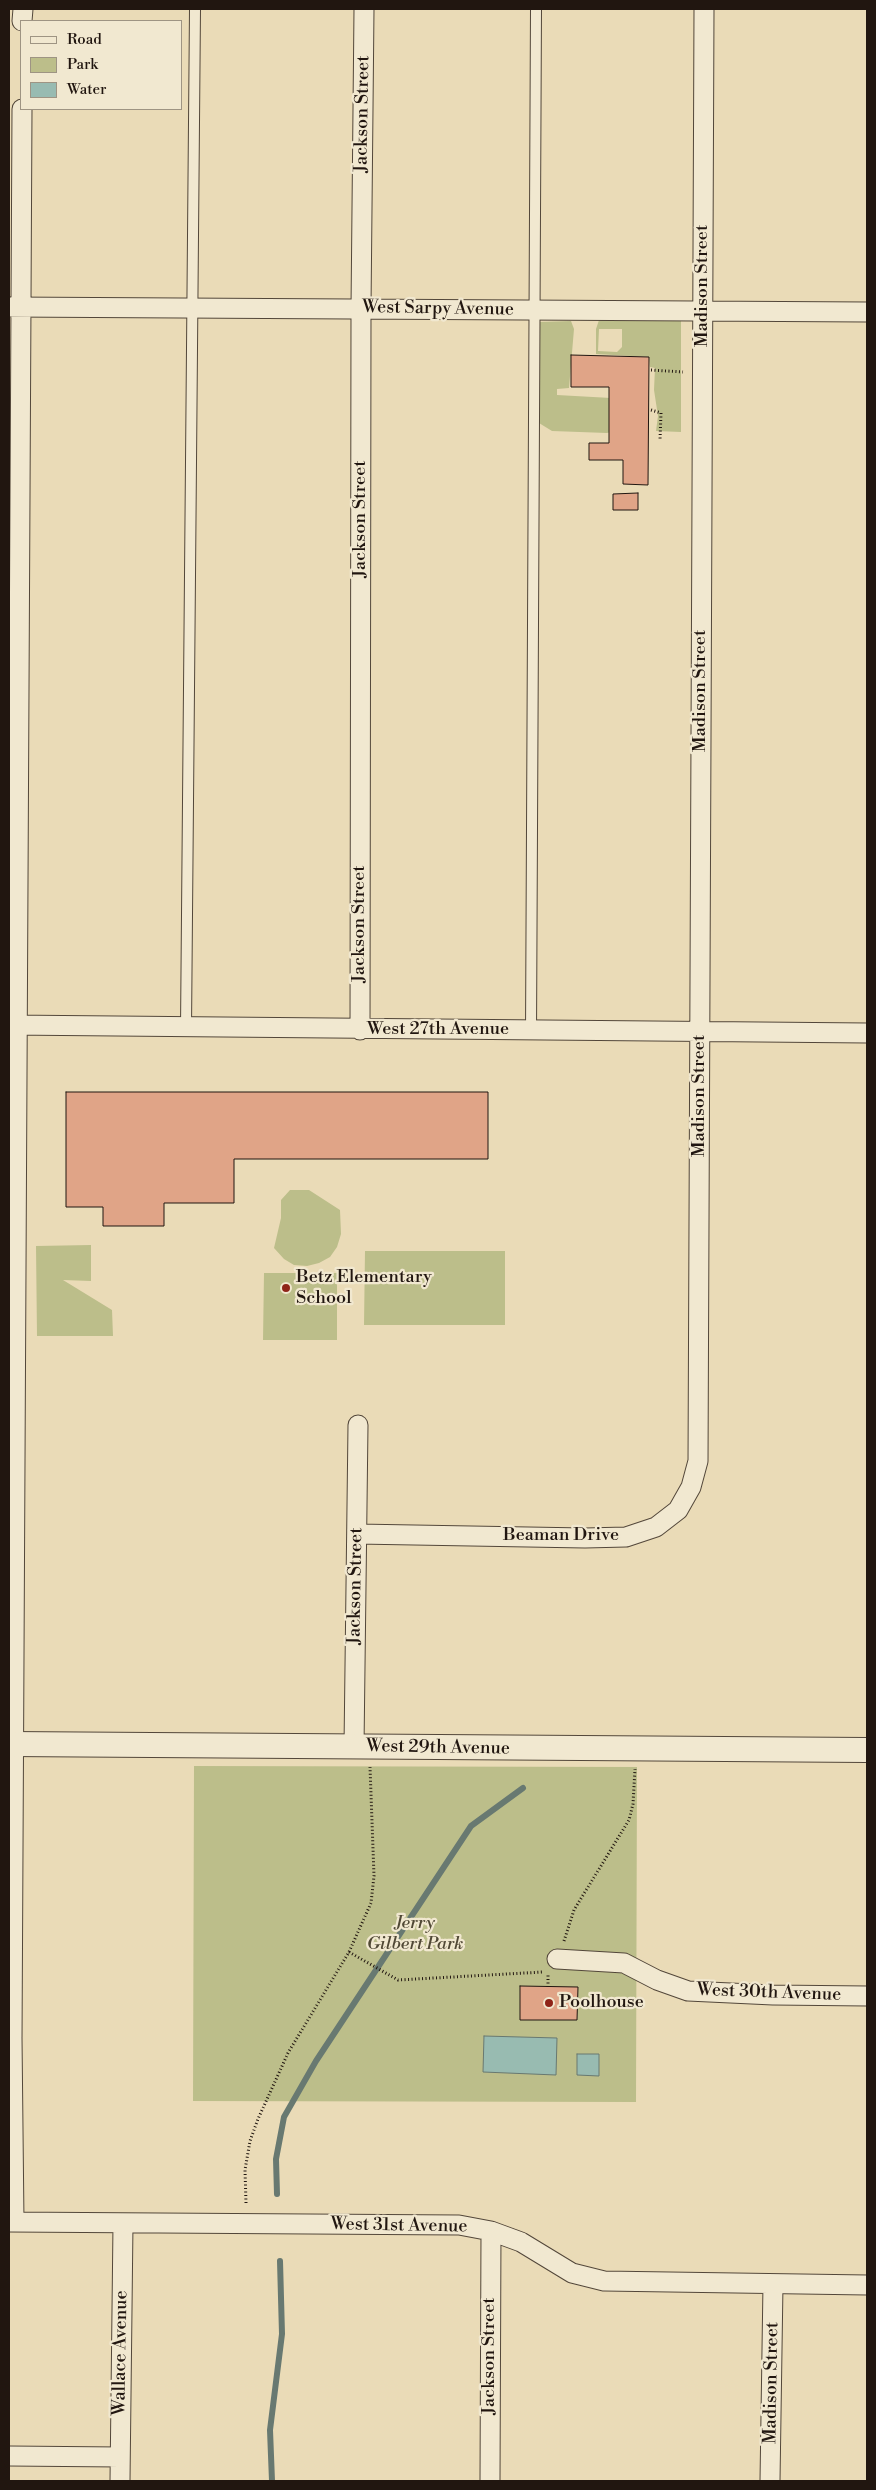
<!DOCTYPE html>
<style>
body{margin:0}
#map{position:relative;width:876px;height:2490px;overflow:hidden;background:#eadbb7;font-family:"Libre Bodoni",serif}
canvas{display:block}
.frame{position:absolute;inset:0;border:10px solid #211610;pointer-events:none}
.legend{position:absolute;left:20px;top:20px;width:162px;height:90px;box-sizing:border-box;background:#f1e8d0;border:1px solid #9e9483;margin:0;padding:6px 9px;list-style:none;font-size:15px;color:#211610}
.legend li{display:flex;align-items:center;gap:10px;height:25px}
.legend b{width:25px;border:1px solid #9e9483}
</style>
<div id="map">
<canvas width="876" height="2490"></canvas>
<div class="frame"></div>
<ul class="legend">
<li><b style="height:6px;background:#f1e8d0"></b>Road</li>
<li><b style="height:14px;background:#bcbe8a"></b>Park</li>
<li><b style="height:14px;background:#98bbb1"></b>Water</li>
</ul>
</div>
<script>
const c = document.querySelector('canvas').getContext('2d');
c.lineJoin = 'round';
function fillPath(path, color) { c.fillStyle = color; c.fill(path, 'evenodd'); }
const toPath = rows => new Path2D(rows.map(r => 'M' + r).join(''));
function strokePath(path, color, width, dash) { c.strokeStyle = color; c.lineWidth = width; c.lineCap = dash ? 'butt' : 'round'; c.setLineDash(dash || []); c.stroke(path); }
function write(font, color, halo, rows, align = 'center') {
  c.font = font + ' "Libre Bodoni",serif'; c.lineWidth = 4.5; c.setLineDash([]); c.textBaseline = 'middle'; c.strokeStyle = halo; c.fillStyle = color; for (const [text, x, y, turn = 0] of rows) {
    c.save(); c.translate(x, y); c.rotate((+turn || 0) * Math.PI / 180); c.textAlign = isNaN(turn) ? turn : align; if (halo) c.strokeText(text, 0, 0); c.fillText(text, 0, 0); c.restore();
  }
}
const green = toPath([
 [599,320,681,321,681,432,656,431,658,416,654,390,655,368,650,367,649,357,596,354,596,329],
 [599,329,622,329,622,347,617,352,598,351],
 [571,321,574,329,569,388,557,389,557,395,611,398,618,402,609,403,609,425,618,426,615,431,607,433,552,431,539,423,538,322],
 [290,1190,309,1190,340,1210,341,1234,337,1247,330,1257,319,1263,307,1266,294,1265,284,1259,274,1248,281,1218,281,1200],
 [91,1245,91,1281,63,1280,112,1310,113,1336,37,1336,36,1246],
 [365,1251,505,1251,505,1325,364,1325],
 [264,1273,337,1273,337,1340,263,1340],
 [194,1766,637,1767,636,2102,193,2101]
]);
const water = toPath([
 [484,2036,557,2038,556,2075,483,2072,484,2036],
 [577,2054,599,2054,599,2076,577,2075,577,2054]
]);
const stream = toPath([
 [277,2194,276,2159,284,2117,316,2061,471,1826,523,1788],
 [272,2481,270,2430,282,2334,280,2261]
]);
const building = toPath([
 [571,355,649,357,648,485,623,484,623,460,589,460,589,443,609,443,609,387,571,387,571,355],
 [638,493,638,510,613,510,613,494,638,493],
 [66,1092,488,1092,488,1159,234,1159,234,1203,164,1203,164,1226,103,1226,103,1207,66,1207,66,1092],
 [520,1986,578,1987,577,2020,520,2020,520,1986]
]);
const path = toPath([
 [651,370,683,372],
 [651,410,661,413,660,440],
 [564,1941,574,1910,629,1820,633,1804,635,1769],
 [349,1952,398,1980,543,1972],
 [548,1987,548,1975],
 [246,2203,245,2170,250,2141,258,2119,288,2053,349,1952,371,1903,374,1876,370,1767]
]);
const service = toPath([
 [186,1027,195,9],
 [531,1031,536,9]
]);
const minor = toPath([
 [22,21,23,9],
 [9,307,867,312],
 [9,1025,867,1033],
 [360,1030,361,308,364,9],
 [357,1534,585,1538,626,1537,656,1527,678,1510,691,1487,698,1461,704,9],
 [354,1747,358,1425],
 [557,1959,624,1963,657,1980,688,1991,773,1995,867,1996],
 [9,2222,459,2225,491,2231,521,2242,572,2273,604,2281,867,2285],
 [14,2222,12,2037,22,109],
 [9,2456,120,2457],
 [120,2481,123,2224],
 [490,2481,491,2231],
 [770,2481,773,2284]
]);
const tertiary = toPath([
 [9,1744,867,1750]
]);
const markers = [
 [286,1288,5,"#8f2418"],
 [549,2003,5,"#8f2418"]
];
const streetNames = [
 ["Jackson Street",363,114,-89],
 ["Madison Street",703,286,-90],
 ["West Sarpy Avenue",438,309,1],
 ["Jackson Street",361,519,-90],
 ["Madison Street",701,691,-90],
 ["Jackson Street",360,924,-90],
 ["West 27th Avenue",438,1030],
 ["Madison Street",700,1096,-90],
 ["Beaman Drive",561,1536],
 ["Jackson Street",356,1586,-89],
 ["West 29th Avenue",438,1748,1],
 ["West 30th Avenue",769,1993,2],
 ["West 31st Avenue",399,2226,1],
 ["Wallace Avenue",121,2353,-89],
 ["Jackson Street",490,2356,-90],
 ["Madison Street",772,2383,-89]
];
const poiNames = [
 ["Betz Elementary",296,1278],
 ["School",296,1299],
 ["Poolhouse",559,2003]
];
const parkNames = [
 ["Jerry",415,1924],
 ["Gilbert Park",415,1945]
];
fillPath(green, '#bcbe8a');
fillPath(water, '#98bbb1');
strokePath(water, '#687971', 1);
strokePath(stream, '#687971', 6);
fillPath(building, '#e0a487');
strokePath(building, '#211610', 1);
strokePath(service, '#53473a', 12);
strokePath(minor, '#53473a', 21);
strokePath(tertiary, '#53473a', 26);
strokePath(path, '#211610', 3, [1, 2.5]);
strokePath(service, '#f1e8d0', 10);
strokePath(minor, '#f1e8d0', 19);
strokePath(tertiary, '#f1e8d0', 24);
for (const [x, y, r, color] of markers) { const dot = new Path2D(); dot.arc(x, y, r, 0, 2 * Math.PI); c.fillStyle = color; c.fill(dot); strokePath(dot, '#f1e8d0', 2); }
write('18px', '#211610', '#f1e8d0', streetNames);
write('18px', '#211610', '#f1e8d0', poiNames, 'left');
write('italic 18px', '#504835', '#f1e8d0', parkNames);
</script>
